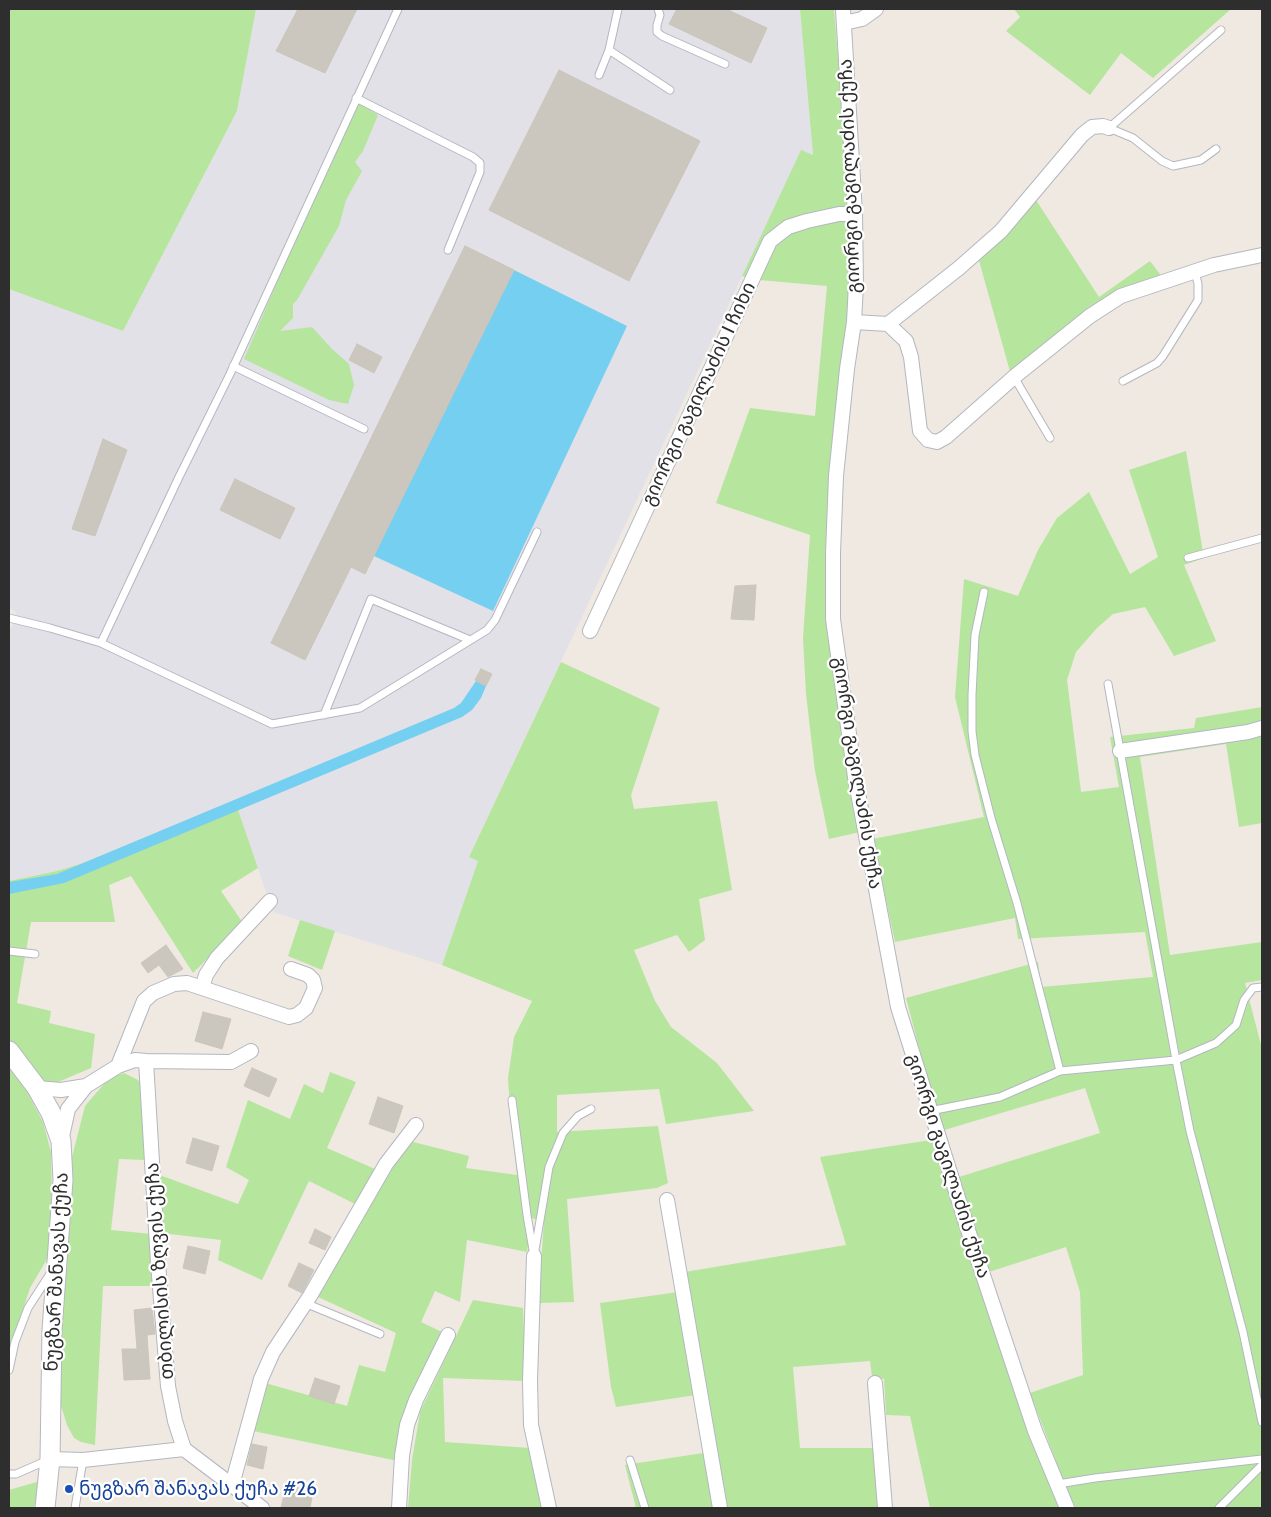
<!DOCTYPE html>
<meta charset="utf-8">
<style>
body{margin:0}
#map{position:relative;width:1271px;height:1517px;overflow:hidden;background:#efe9e1;font-family:Cabin,sans-serif}
canvas{display:block}
.frame{position:absolute;inset:0;border:10px solid #2e2e2e;pointer-events:none}
</style>
<div id="map">
<canvas width="1271" height="1517"></canvas>
<div class="frame"></div>
</div>
<script>
const c = document.querySelector('canvas').getContext('2d');
c.lineJoin = 'round';
function fillPath(path, color) { c.fillStyle = color; c.fill(path, 'evenodd'); }
const toPath = rows => new Path2D(rows.map(r => 'M' + r).join(''));
function strokePath(path, color, width, dash) { c.strokeStyle = color; c.lineWidth = width; c.lineCap = dash ? 'butt' : 'round'; c.setLineDash(dash || []); c.stroke(path); }
function write(font, color, halo, rows, align = 'center') {
  c.font = font + ' Cabin,"Noto Sans Georgian",sans-serif'; c.lineWidth = 4.5; c.setLineDash([]); c.textBaseline = 'middle'; c.strokeStyle = halo; c.fillStyle = color; for (const [text, x, y, turn = 0] of rows) {
    c.save(); c.translate(x, y); c.rotate((+turn || 0) * Math.PI / 180); c.textAlign = isNaN(turn) ? turn : align; if (halo) c.strokeText(text, 0, 0); c.fillText(text, 0, 0); c.restore();
  }
}
const industrial = toPath([
 [256,9,800,9,813,156,801,151,469,857,478,861,442,965,273,912,235,801,83,863,57,871,9,881,9,628,12,627,16,612,9,608,9,289,123,331,237,111]
]);
const green = toPath([
 [9,9,256,9,237,111,123,331,9,289],
 [800,9,834,9,846,151,851,231,849,315,833,463,826,550,826,616,849,779,860,832,829,839,815,771,806,694,803,638,810,535,716,503,750,408,815,416,827,286,759,280,742,276,801,150,813,155],
 [1014,9,1231,9,1153,78,1121,53,1090,95,1006,31,1020,17],
 [355,101,378,115,363,151,355,162,362,171,346,200,339,226,297,300,293,304,293,318,280,331,312,327,332,349,349,364,354,385,348,404,329,400,244,359],
 [1034,197,1099,297,1150,261,1163,278,1119,294,1011,375,978,257],
 [1186,451,1204,558,1184,565,1216,641,1174,656,1145,607,1113,614,1097,628,1076,652,1067,680,1081,792,1119,787,1110,737,1194,728,1196,718,1262,707,1262,823,1239,827,1226,744,1140,757,1170,955,1262,942,1262,980,1245,983,1262,1049,1262,1508,1076,1508,1068,1493,1030,1393,1083,1375,1080,1292,1066,1247,989,1272,959,1177,1100,1133,1085,1088,941,1131,906,998,1038,962,1041,987,1153,977,1145,932,1018,939,1015,918,895,942,873,839,984,817,955,697,964,579,1018,596,1038,550,1057,518,1089,492,1130,574,1158,557,1129,470],
 [561,662,660,708,631,795,634,809,717,801,732,890,699,899,705,940,689,952,677,935,634,950,655,1001,671,1027,717,1063,754,1111,666,1124,659,1089,557,1095,557,1132,658,1126,668,1183,657,1188,567,1199,574,1302,538,1303,544,1222,532,1218,527,1252,467,1240,460,1302,435,1291,421,1322,444,1333,408,1402,402,1424,398,1461,253,1431,265,1383,347,1406,359,1365,385,1372,396,1333,316,1296,409,1141,469,1156,466,1168,517,1175,511,1123,508,1078,514,1037,532,1001,442,965,478,861,469,857],
 [235,801,258,868,221,891,243,923,193,973,131,876,109,885,115,922,31,922,17,1003,51,1011,49,1023,95,1034,91,1068,58,1082,46,1082,39,1078,9,1040,9,881,57,871,83,863],
 [300,920,335,931,322,970,288,956],
 [9,1068,24,1086,43,1122,51,1152,52,1202,50,1254,30,1288,9,1351],
 [330,1072,356,1082,327,1148,375,1169,357,1205,309,1181,262,1280,218,1260,221,1240,161,1233,157,1174,238,1204,249,1180,226,1167,248,1100,290,1119,304,1084,323,1093],
 [124,1073,138,1080,144,1090,145,1160,119,1159,111,1230,152,1234,157,1286,103,1286,95,1445,81,1442,74,1438,67,1425,57,1393,72,1157,85,1106,109,1078],
 [931,1140,1030,1431,1061,1508,930,1508,910,1416,886,1415,884,1379,872,1376,870,1361,793,1367,800,1448,875,1448,878,1508,725,1508,685,1272,846,1245,820,1157],
 [678,1292,696,1395,616,1407,611,1387,600,1303],
 [473,1300,523,1308,526,1381,443,1378,445,1442,530,1448,544,1508,408,1508,412,1460,420,1412],
 [703,1453,715,1508,636,1508,625,1465],
 [40,1481,34,1508,9,1508,9,1490]
]);
const water = toPath([
 [514,270,627,326,493,611,374,556],
 [476,681,486,686,481,698,472,710,462,717,64,883,9,894,9,882,57,874,454,708,461,703]
]);
const building = toPath([
 [298,9,357,9,325,73,276,51,298,9],
 [677,9,726,9,767,28,751,63,669,24,677,9],
 [559,70,700,141,629,281,489,210,559,70],
 [465,246,514,270,365,574,351,567,305,660,271,643,465,246],
 [357,344,382,357,374,373,349,360,357,344],
 [103,439,127,450,95,536,72,529,103,439],
 [235,479,295,508,280,539,220,510,235,479],
 [756,585,754,620,731,619,735,586,756,585],
 [481,669,492,674,486,686,475,680,481,669],
 [166,945,183,969,168,977,159,965,148,973,141,963,166,945],
 [203,1012,231,1019,222,1049,195,1041,203,1012],
 [252,1068,277,1079,269,1097,244,1086,252,1068],
 [378,1097,403,1106,394,1133,369,1124,378,1097],
 [193,1138,219,1146,212,1171,186,1163,193,1138],
 [315,1229,331,1237,325,1250,309,1243,315,1229],
 [188,1246,210,1251,205,1274,183,1268,188,1246],
 [299,1263,314,1270,302,1293,288,1286,299,1263],
 [152,1308,155,1334,147,1335,150,1379,124,1380,122,1349,137,1349,134,1310,152,1308],
 [315,1378,340,1386,334,1404,309,1396,315,1378],
 [252,1444,267,1447,263,1469,247,1465,252,1444],
 [286,1485,313,1491,310,1508,281,1508,286,1485]
]);
const service = toPath([
 [618,9,609,50,670,90],
 [658,9,660,15,657,25,657,32,662,36,725,64],
 [599,75,609,50],
 [356,98,473,157,480,163,480,172,448,250],
 [1109,128,1221,30],
 [1109,128,1133,138,1162,161,1173,166,1201,160,1216,149],
 [233,366,364,429],
 [1014,377,1050,438],
 [1123,381,1157,363,1163,356,1198,300,1198,284,1195,271],
 [1188,558,1262,538],
 [984,592,975,635,972,695,972,731,975,755,991,818,1017,903,1060,1071],
 [9,618,50,628,101,643,272,724,360,708,487,630,495,620,537,532],
 [101,643,179,477,230,374,398,9],
 [1108,684,1176,1060,1190,1131,1243,1332,1262,1422],
 [324,715,371,599,470,640],
 [9,951,35,954],
 [512,1100,527,1215,533,1250],
 [930,1111,1000,1097,1060,1071,1176,1060,1216,1043,1236,1025,1244,1000,1253,988,1262,987],
 [534,1256,549,1167,563,1133,578,1116,591,1109],
 [305,1303,380,1334],
 [9,1370,15,1342,28,1308,50,1274],
 [630,1460,645,1508],
 [9,1474,16,1474,48,1460],
 [1058,1484,1095,1478,1262,1459],
 [75,1508,83,1460],
 [1219,1508,1262,1465]
]);
const minor = toPath([
 [843,9,855,214,856,284,854,322,847,369,836,476,833,553,833,619,855,777,898,1007,969,1233,1035,1431,1067,1508],
 [844,23,862,19,876,9],
 [854,322,888,324,906,341,911,357,920,431,928,440,937,442,946,437,1014,377,1090,316,1121,296,1214,265,1262,255],
 [888,324,959,268,1001,231,1082,135,1092,127,1103,126,1109,128],
 [590,631,770,241,788,227,807,221,839,214,855,214],
 [1120,751,1248,732,1262,728],
 [202,988,206,975,217,958,270,901],
 [146,1061,231,1062,251,1051],
 [118,1066,144,1001,153,993,174,984,187,983,289,1017,297,1015,306,1008,315,988,313,980,308,975,291,969],
 [37,1088,61,1090,86,1086],
 [61,1141,68,1109,86,1086,118,1066,135,1060,146,1061,158,1263,168,1386,175,1421,184,1449,262,1508],
 [667,1200,720,1508],
 [534,1256,530,1381,531,1425,549,1508],
 [875,1383,885,1508],
 [50,1459,83,1460,184,1449],
 [232,1485,261,1379,273,1352,310,1296,386,1164,416,1125],
 [399,1508,402,1456,407,1425,416,1400,448,1335]
]);
const secondary = toPath([
 [9,1051,37,1088,51,1113,61,1141,63,1180,52,1330,50,1459,45,1508]
]);
const markers = [
 [69,1489,5,"#1a4fb4"]
];
const streetNames = [
 ["გიორგი გაგილაძის ქუჩა",850,176,-92],
 ["გიორგი გაგილაძის I ჩიხი",699,394,-65],
 ["გიორგი გაგილაძის ქუჩა",857,773,81],
 ["გიორგი გაგილაძის ქუჩა",948,1166,72],
 ["თბილისის ზღვის ქუჩა",160,1271,-94],
 ["ნუგზარ შანავას ქუჩა",57,1272,-87]
];
const transitNames = [
 ["ნუგზარ შანავას ქუჩა #26",79,1489]
];
fillPath(industrial, '#e3e1e8');
fillPath(green, '#b6e59e');
fillPath(water, '#75cff0');
fillPath(building, '#cbc7bf');
strokePath(building, '#cbc5ba', 1);
strokePath(service, '#b4b7c1', 9);
strokePath(minor, '#b4b7c1', 16);
strokePath(secondary, '#b4b7c1', 21);
strokePath(service, '#fff', 7);
strokePath(minor, '#fff', 14);
strokePath(secondary, '#fff', 19);
for (const [x, y, r, color] of markers) { const dot = new Path2D(); dot.arc(x, y, r, 0, 2 * Math.PI); c.fillStyle = color; c.fill(dot); strokePath(dot, '#fff', 2); }
write('19px', '#2e2e2e', '#fff', streetNames);
write('19px', '#164399', '#fff', transitNames, 'left');
</script>
